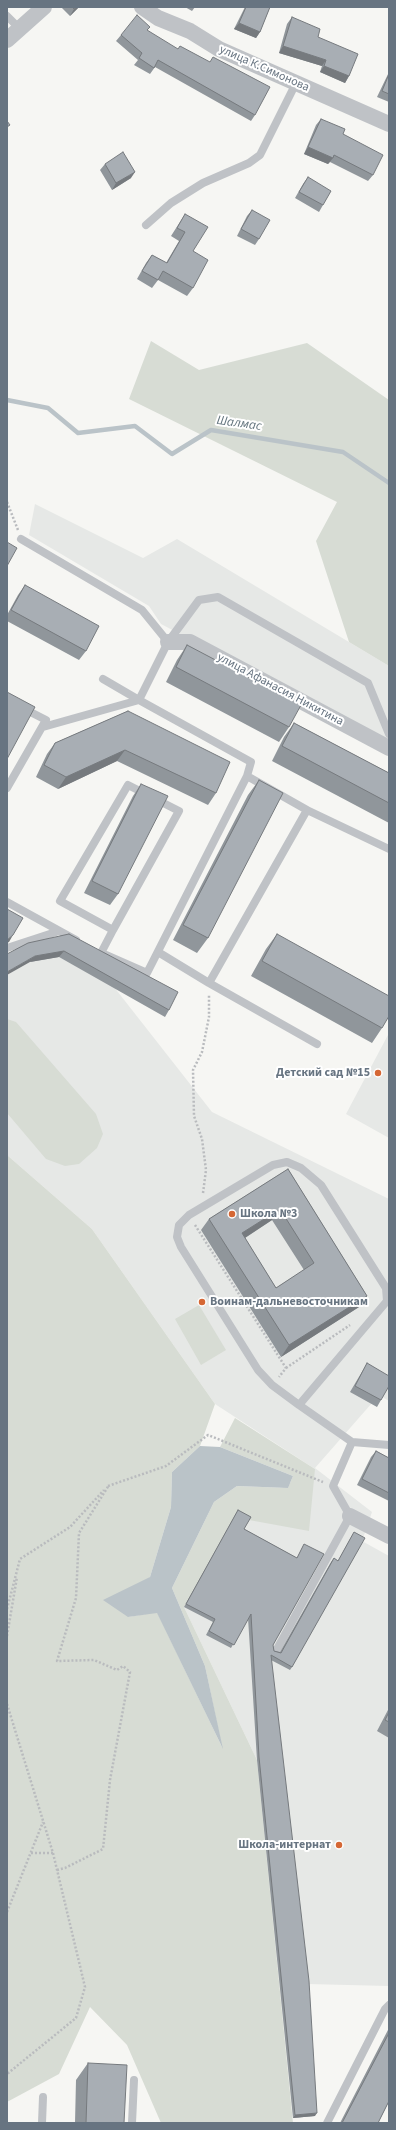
<!DOCTYPE html>
<meta charset="utf-8">
<style>
body{margin:0}
#map{position:relative;width:396px;height:2130px;overflow:hidden;background:#f6f6f3;font-family:"Source Sans 3",sans-serif}
canvas{display:block}
.frame{position:absolute;inset:0;border:8px solid #677481;pointer-events:none}
</style>
<div id="map">
<canvas width="396" height="2130"></canvas>
<div class="frame"></div>
</div>
<script>
const c = document.querySelector('canvas').getContext('2d');
c.lineJoin = 'round';
function fillPath(path, color) { c.fillStyle = color; c.fill(path, 'evenodd'); }
const toPath = rows => new Path2D(rows.map(r => 'M' + r).join(''));
function strokePath(path, color, width, dash) { c.strokeStyle = color; c.lineWidth = width; c.lineCap = dash ? 'butt' : 'round'; c.setLineDash(dash || []); c.stroke(path); }
function write(font, color, halo, rows, align = 'center') {
  c.font = font + ' "Source Sans 3",sans-serif'; c.lineWidth = 4; c.setLineDash([]); c.textBaseline = 'middle'; c.strokeStyle = halo; c.fillStyle = color; for (const [text, x, y, turn = 0] of rows) {
    c.save(); c.translate(x, y); c.rotate((+turn || 0) * Math.PI / 180); c.textAlign = isNaN(turn) ? turn : align; if (halo) c.strokeText(text, 0, 0); c.fillText(text, 0, 0); c.restore();
  }
}
const built = toPath([
 [35,504,143,558,177,539,389,666,389,744,161,624,149,606,29,535],
 [59,957,114,987,212,1112,389,1199,389,1401,379,1395,315,1468,372,1512,362,1541,389,1556,389,1986,307,1984,315,2116,293,2118,257,1760,184,1607,235,1514,315,1469,215,1404,92,1229,7,1155,7,975,30,962],
 [389,1033,389,1138,346,1114]
]);
const green = toPath([
 [151,341,199,370,307,343,389,400,389,666,349,642,316,541,337,502,129,399],
 [7,1019,16,1022,96,1114,103,1134,97,1148,79,1164,65,1166,46,1159,7,1113],
 [7,1155,92,1229,215,1404,200,1446,172,1472,171,1507,150,1577,128,1617,157,1612,222,1747,205,1666,172,1588,214,1502,237,1486,288,1488,293,1476,220,1447,235,1418,315,1469,309,1531,249,1520,184,1607,257,1760,293,2123,161,2123,127,2045,90,2007,59,2074,7,2102],
 [199,1305,226,1350,201,1365,175,1319]
]);
const water = toPath([
 [200,1446,220,1447,293,1476,288,1488,237,1486,214,1502,172,1588,205,1666,223,1749,157,1613,128,1617,103,1600,150,1577,171,1507,172,1472]
]);
const stream = toPath([
 [7,400,48,408,78,433,135,426,172,454,211,430,343,452,389,483]
]);
const path = toPath([
 [7,502,18,530],
 [203,1193,206,1170,202,1139,194,1116,193,1070,202,1052,209,1017,209,995],
 [195,1225,286,1368,279,1377],
 [286,1368,350,1325],
 [108,1486,166,1466,208,1435,323,1482],
 [7,1609,20,1559,70,1527,104,1490],
 [7,1636,17,1577],
 [7,1704,53,1853,85,1987,76,2018,7,2074],
 [31,1853,53,1853],
 [57,1870,65,1868,103,1849,110,1780,130,1672,123,1666,117,1670,94,1660,57,1661,76,1598,79,1533,109,1485],
 [7,1912,43,1822]
]);
const service = toPath([
 [7,16,20,29],
 [146,225,171,203,203,183,249,163,260,155,296,83],
 [21,539,142,610,168,642],
 [103,679,139,700],
 [7,700,46,720,7,788],
 [43,727,139,700],
 [389,734,368,683,218,597,199,600,168,642,139,700,251,762,247,776,307,810,389,849],
 [7,902,76,940],
 [7,948,59,931],
 [158,952,209,983,317,1044],
 [101,953,113,930,179,811,128,785,60,901,113,930],
 [106,955,147,973,247,776],
 [209,983,307,810],
 [352,1442,389,1445],
 [276,1651,350,1516,333,1486,352,1442,299,1405,387,1301,386,1288,321,1185,301,1168,287,1162,273,1165,189,1215,179,1225,177,1237,181,1247,258,1370,272,1385,299,1405],
 [42,2123,43,2097],
 [132,2123,134,2080],
 [327,2123,385,2009,389,2005]
]);
const minor = toPath([
 [142,7,158,18,190,31,219,49,389,124],
 [7,40,44,7],
 [168,642,190,642,389,748],
 [350,1516,389,1536]
]);
const wall = toPath([
 [61,7,79,7,70,16],
 [185,7,195,7,192,11],
 [245,7,270,7,260,32,256,38,234,29],
 [292,17,318,37,349,76,345,83,320,72,322,66,279,53,287,24],
 [147,31,255,115,251,121,155,67,150,74,134,65,138,60,116,41,121,35],
 [389,72,389,102,377,97],
 [321,119,343,134,373,175,368,181,330,162,328,164,304,154,316,125],
 [105,164,131,178,112,190,100,170],
 [308,177,323,205,319,212,295,198,303,184],
 [252,210,259,239,255,245,237,236,247,216],
 [185,214,193,251,193,288,187,296,158,280,152,288,137,279,146,263,152,255,166,263,179,241,171,236],
 [25,585,86,651,79,660,7,621,7,615,18,595],
 [187,645,289,727,279,742,166,682,177,660],
 [128,711,216,793,208,805,117,761,58,789,36,777,47,754,55,743],
 [294,723,389,773,389,823,272,761,284,737],
 [259,780,208,938,197,953,173,940,248,795],
 [141,784,118,894,110,905,84,893,133,796],
 [69,934,169,1010,165,1017,59,957,30,962],
 [277,934,382,1028,372,1043,251,976,266,949],
 [288,1169,367,1296,359,1307,281,1357,201,1230,209,1219],
 [272,1220,304,1270,276,1288,245,1238],
 [367,1363,381,1400,377,1407,350,1392,363,1370],
 [376,1451,389,1458,389,1501,357,1485,371,1457],
 [238,1510,244,1529,297,1558,304,1544,273,1645,274,1651,280,1652,331,1562,334,1558,338,1561,354,1532,292,1667,290,1670,271,1660,315,2116,293,2118,257,1760,248,1618,231,1648,206,1635,213,1622,184,1607],
 [389,1708,389,1738,377,1731],
 [389,2028,389,2101,378,2123,340,2123],
 [88,2063,124,2123,75,2123,76,2080]
]);
const shadedWall = toPath([
 [77,7,79,7,70,16,74,9],
 [239,23,260,32,256,38,234,29],
 [283,46,326,60,322,66,279,53],
 [324,66,349,76,345,83,320,72],
 [308,147,333,158,328,164,304,154],
 [135,172,131,178,112,190,116,183],
 [125,750,117,761,58,789,66,777],
 [13,935,9,942,7,943,7,940],
 [64,951,59,957,30,962,7,975,7,972,35,956],
 [280,1209,272,1220,234,1245,242,1233],
 [367,1296,359,1307,281,1357,289,1345],
 [317,2113,315,2116,293,2118,295,2115]
]);
const building = toPath([
 [72,7,77,7,74,9,72,7],
 [246,7,270,7,260,32,239,23,246,7],
 [137,15,150,27,147,30,178,49,180,46,210,62,213,57,270,87,255,115,158,60,154,68,139,58,142,53,121,35,137,15],
 [292,17,320,29,318,37,358,54,349,76,324,66,326,60,283,46,292,17],
 [389,74,389,94,382,91,389,74],
 [321,119,345,129,343,134,383,155,373,175,334,155,333,158,308,147,321,119],
 [7,121,10,125,7,127,7,121],
 [123,152,135,172,116,183,105,164,123,152],
 [308,177,331,191,323,205,299,192,308,177],
 [252,210,270,220,259,239,241,229,252,210],
 [185,214,208,227,193,251,208,260,193,288,163,271,158,280,142,271,152,255,167,263,185,232,177,228,185,214],
 [7,542,17,548,7,566,7,542],
 [25,585,99,626,86,651,11,610,25,585],
 [187,645,301,705,289,727,176,667,187,645],
 [7,692,35,707,7,759,7,692],
 [128,711,230,762,216,793,125,750,66,777,44,765,55,743,128,711],
 [294,723,389,773,389,803,282,746,294,723],
 [259,780,283,793,208,938,183,925,259,780],
 [141,784,168,796,118,894,92,881,141,784],
 [7,909,23,918,13,935,7,940,7,909],
 [69,934,178,992,169,1010,64,951,35,956,7,972,7,954,28,943,69,934],
 [277,934,389,996,389,1016,382,1028,262,961,277,934],
 [288,1169,367,1296,289,1345,209,1219,288,1169],
 [280,1209,314,1263,276,1288,242,1233,280,1209],
 [367,1363,389,1376,389,1386,381,1400,355,1386,367,1363],
 [376,1451,389,1458,389,1493,362,1479,376,1451],
 [238,1510,251,1517,244,1529,297,1558,304,1544,324,1554,273,1645,274,1651,281,1653,334,1558,338,1561,354,1532,365,1538,292,1667,271,1655,309,1981,317,2113,295,2115,259,1757,251,1614,234,1645,209,1631,215,1619,186,1604,238,1510],
 [389,1712,389,1722,385,1720,389,1712],
 [389,2033,389,2101,378,2123,342,2123,389,2033],
 [88,2063,127,2065,124,2123,86,2123,88,2063]
]);
const markers = [
 [378,1073,4,"#d56734"],
 [232,1214,4,"#d56734"],
 [202,1302,4,"#d56734"],
 [339,1845,4,"#d56734"]
];
const streetNames = [
 ["улица К.Симонова",264,69,24],
 ["улица Афанасия Никитина",280,690,28]
];
const poiNames = [
 ["Детский сад №15",370,1073],
 ["Школа №3",240,1214,"left"],
 ["Воинам-дальневосточникам",210,1302,"left"],
 ["Школа-интернат",331,1845]
];
const waterNames = [
 ["Шалмас",239,424,8]
];
fillPath(built, '#e6e8e6');
fillPath(green, '#d7dcd4');
fillPath(water, '#bac3c8');
strokePath(stream, '#bac3c8', 4.5);
strokePath(path, '#b9bbbe', 2.5, [2, 2]);
strokePath(service, '#bfc2c6', 8);
strokePath(minor, '#bfc2c6', 16);
fillPath(wall, '#90969b');
fillPath(shadedWall, '#767a7e');
fillPath(building, '#a8aeb4');
strokePath(building, '#767a7e', 1);
for (const [x, y, r, color] of markers) { const dot = new Path2D(); dot.arc(x, y, r, 0, 2 * Math.PI); c.fillStyle = color; c.fill(dot); strokePath(dot, '#fff', 1.5); }
write('12px', '#677481', '#fff', streetNames);
write('bold 12px', '#677481', '#fff', poiNames, 'right');
write('italic 13px', '#63747e', '#fff', waterNames);
</script>
